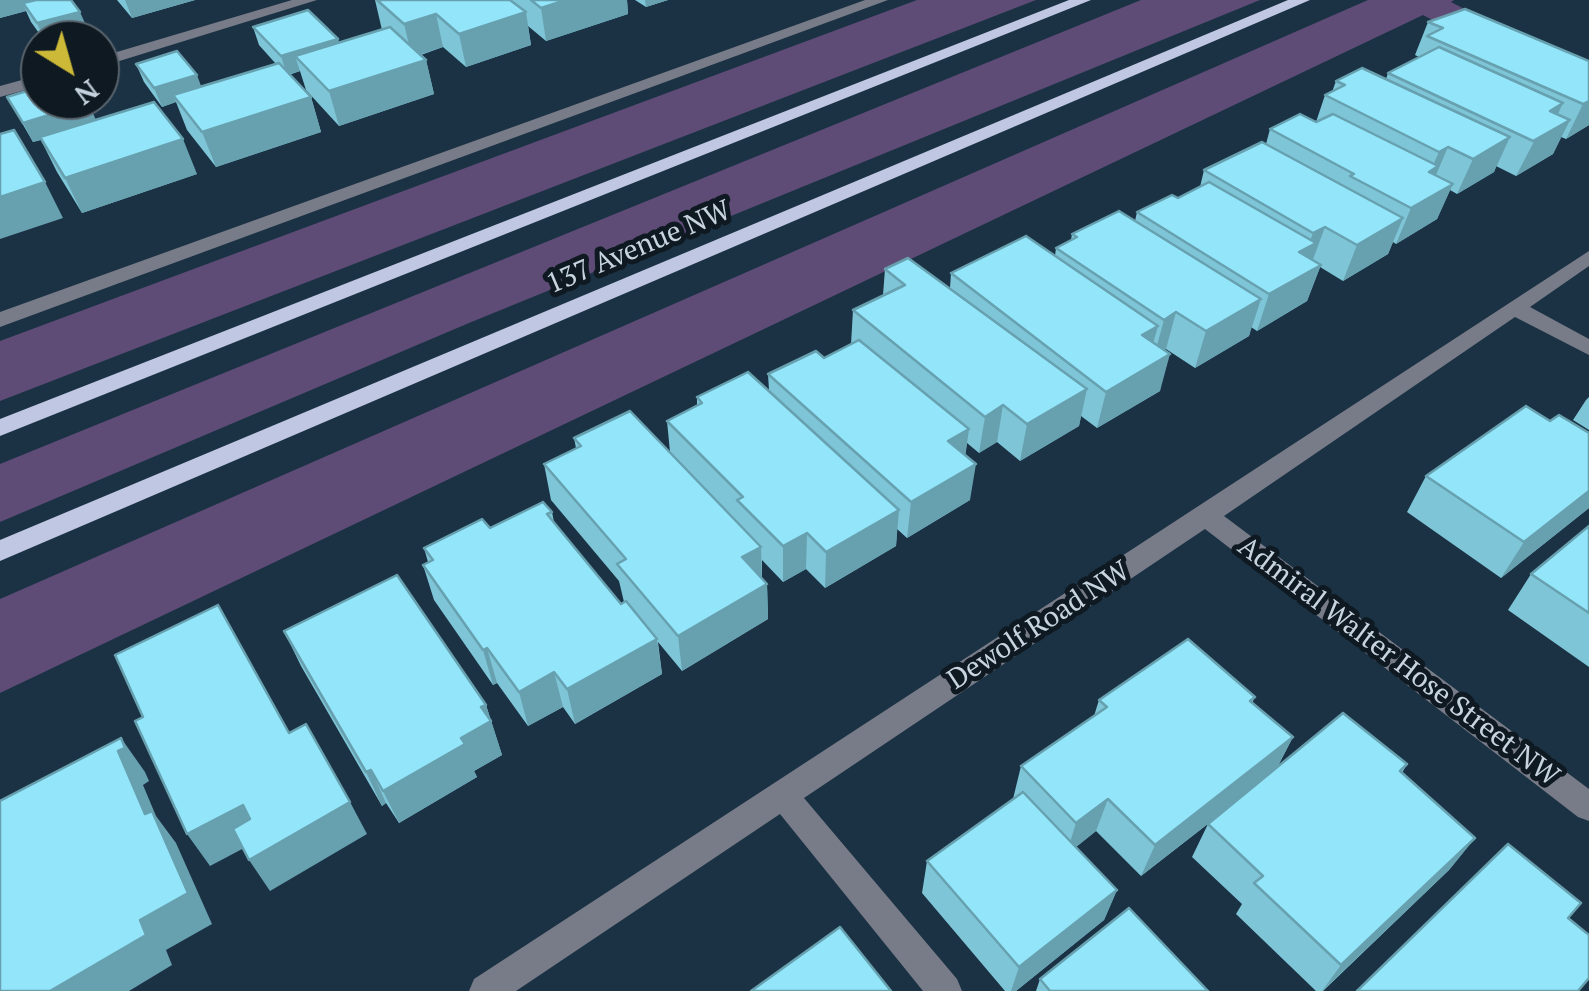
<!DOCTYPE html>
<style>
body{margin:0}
#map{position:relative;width:1589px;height:991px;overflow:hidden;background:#1b3244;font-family:"PT Serif",serif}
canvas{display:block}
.north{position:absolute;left:20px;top:20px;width:100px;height:100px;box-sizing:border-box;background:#0f1921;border:2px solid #59646d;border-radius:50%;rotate:143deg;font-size:28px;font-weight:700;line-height:40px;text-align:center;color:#c7d4e0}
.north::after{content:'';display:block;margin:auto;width:35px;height:45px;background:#ccb938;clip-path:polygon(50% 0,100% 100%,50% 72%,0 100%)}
</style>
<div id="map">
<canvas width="1589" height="991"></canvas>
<div class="north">N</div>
</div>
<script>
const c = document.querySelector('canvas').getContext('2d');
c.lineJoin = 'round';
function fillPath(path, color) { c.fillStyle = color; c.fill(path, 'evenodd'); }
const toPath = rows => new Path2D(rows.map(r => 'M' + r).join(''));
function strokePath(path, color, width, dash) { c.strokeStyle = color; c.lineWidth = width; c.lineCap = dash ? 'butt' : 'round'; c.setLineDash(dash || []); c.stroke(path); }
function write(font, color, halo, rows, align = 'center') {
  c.font = font + ' "PT Serif",serif'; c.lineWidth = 10; c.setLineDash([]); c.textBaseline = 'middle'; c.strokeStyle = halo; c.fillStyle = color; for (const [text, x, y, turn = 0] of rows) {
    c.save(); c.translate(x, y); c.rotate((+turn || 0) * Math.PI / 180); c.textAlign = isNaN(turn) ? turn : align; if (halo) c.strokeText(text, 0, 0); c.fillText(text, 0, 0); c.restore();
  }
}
const green = toPath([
 [917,0,1036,0,0,401,0,341],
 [1141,0,1260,0,469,323,0,522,0,464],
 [1368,0,1454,0,1451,2,1589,74,1589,103,1423,15,0,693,0,599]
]);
const minor = toPath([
 [292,0,317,0,100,67,100,57,292,0],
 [865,0,888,0,0,327,0,312,865,0],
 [40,75,40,86,0,97,0,86,40,75],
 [1589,251,1589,266,1530,307,1589,339,1589,355,1515,317,1224,516,1589,789,1589,821,1578,817,1205,529,804,798,957,979,962,991,923,991,780,814,516,991,469,991,474,979,1589,251]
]);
const major = toPath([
 [1069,0,1091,0,0,436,0,419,1069,0],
 [1288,0,1310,0,0,561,0,540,1288,0]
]);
const wall = toPath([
 [0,0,71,0,88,30,52,40,44,40,31,22,26,11,0,18],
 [117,0,195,0,132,18],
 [375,0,627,0,628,14,546,41,528,26,531,45,466,67,443,47,421,55,426,60,434,94,339,126,306,90,300,71,289,75,311,97,321,132,216,167,187,130,176,102,162,107,144,82,136,64,201,87,276,64,259,45,253,27,338,39,339,43,382,30],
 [635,0,668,0,646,7],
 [1428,22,1589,61,1589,125,1566,139,1561,137,1553,154,1516,176,1496,166,1494,172,1457,194,1450,190,1437,219,1396,244,1393,242,1388,254,1343,281,1320,267,1307,301,1257,331,1251,327,1249,336,1195,368,1166,349,1164,350,1160,391,1097,428,1081,416,1079,426,1020,461,997,442,979,453,967,443,965,455,970,500,907,538,897,529,896,546,825,588,806,569,783,582,762,560,762,578,767,584,768,619,682,671,658,642,662,674,575,724,563,707,528,726,497,683,493,685,434,600,423,565,428,562,424,548,552,512,554,522,621,604,624,602,619,581,551,500,544,464,576,448,574,438,670,452,667,421,697,405,697,397,769,390,768,374,824,358,851,344,853,310,883,295,885,269,950,288,951,273,1055,256,1056,248,1071,240,1072,234,1135,221,1137,212,1178,198,1200,187,1204,170,1266,144,1270,129,1316,122,1325,95,1332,92,1336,81,1386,79,1388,73,1419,57,1415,55],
 [7,97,96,120,197,174,82,213,57,172,41,140,33,142],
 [1589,397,1589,430,1573,420,1586,400],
 [1550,421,1589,433,1589,508,1501,578,1407,512,1426,476],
 [1589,526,1589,667,1508,610,1531,574],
 [284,631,486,705,502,755,474,771,477,777,399,823,386,803,382,806,301,666],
 [1255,697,1252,703,1293,737,1277,768,1407,764,1402,773,1475,838,1449,870,1323,991,1316,991,1236,914,1242,904,1192,857,1208,824,1222,813,1141,876,1096,831,1076,847,1117,890,1104,920,1016,991,1005,991,922,893,927,861,1013,799,1021,766,1094,716,1099,700],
 [1040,979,1208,991,1036,991]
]);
const shadedWall = toPath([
 [0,0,55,0,23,3,26,11,0,18],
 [125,0,195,0,132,18],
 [566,0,627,0,628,14,546,41,541,8],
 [645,0,668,0,646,7],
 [80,12,88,30,52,40,44,40,37,23],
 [526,12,531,45,466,67,459,34],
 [436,14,443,47,412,57,404,24],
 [338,39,343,58,295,56,300,71,287,75,281,56],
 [426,60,434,94,339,126,329,91],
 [197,75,204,94,173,95,176,102,162,107,154,88],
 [311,97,321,132,216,167,202,132],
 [1589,101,1589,125,1566,139,1583,104],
 [88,103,97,122,33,142,23,123],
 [1563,103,1550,131,1570,120,1553,154,1516,176,1550,111],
 [1510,137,1494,172,1457,194,1473,159],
 [183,139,197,174,82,213,65,178],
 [1448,147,1433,182,1453,184,1437,219,1396,244,1411,208,1429,172,1431,170,1439,152],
 [45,182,63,218,0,239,0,197],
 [1403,218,1388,254,1343,281,1357,245],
 [1325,227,1312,262,1321,265,1307,301,1257,331,1269,294,1299,252,1308,247,1313,233],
 [1261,299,1249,336,1195,368,1206,331],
 [1176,312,1166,349,1154,356,1164,320],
 [1158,326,1148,362,1142,335],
 [1170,354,1160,391,1097,428,1106,392],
 [1087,389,1079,426,1020,461,1027,424],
 [1003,405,997,442,979,453,985,417],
 [969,429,964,466,948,441],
 [976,464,970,500,907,538,911,502],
 [1589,491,1589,508,1501,578,1524,542],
 [899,510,896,546,825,588,826,552],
 [807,533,806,569,783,582,783,546],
 [761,547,762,583,742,557],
 [767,584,768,619,682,671,678,636],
 [657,639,662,674,575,724,567,689],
 [487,648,497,683,493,685,483,650],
 [554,672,563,707,528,726,519,692],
 [486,705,502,755,474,771,477,777,399,823,383,791,461,738,481,707],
 [1293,737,1275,771,1141,876,1155,845],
 [121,738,145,772,149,781,143,785,156,816,176,843,212,924,166,950,172,965,129,991,50,991,140,920,145,814,118,751],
 [371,770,386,803,382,806,366,772],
 [1108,799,1096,831,1066,855,1076,823],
 [350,802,367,834,270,891,249,860],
 [243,805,263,838,210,866,187,834],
 [1475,838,1449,870,1322,991,1341,965],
 [1117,890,1104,920,1016,991,1011,991,1019,967]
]);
const building = toPath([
 [36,0,71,0,80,12,37,23,23,3,36,0],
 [377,0,510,0,526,12,459,34,436,14,404,24,377,0],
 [531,0,566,0,541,8,531,0],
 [1465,9,1589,61,1589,101,1583,104,1427,36,1443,28,1428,22,1465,9],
 [308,10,338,39,281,56,253,27,308,10],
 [390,27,426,60,329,91,295,56,390,27],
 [1439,47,1563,103,1550,111,1570,120,1533,141,1388,73,1439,47],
 [177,51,197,75,154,88,136,64,177,51],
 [279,63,311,97,202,132,173,95,279,63],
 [1362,68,1510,137,1473,159,1448,147,1439,152,1325,95,1345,85,1336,81,1362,68],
 [40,87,40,100,86,100,88,103,23,123,7,97,40,87],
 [154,102,183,139,65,178,40,137,154,102],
 [1300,114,1316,122,1333,114,1438,166,1429,172,1453,184,1411,208,1350,176,1354,174,1270,129,1300,114],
 [14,130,45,182,0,197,0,134,14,130],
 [1262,142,1403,218,1357,245,1325,227,1313,233,1204,170,1262,142],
 [1209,182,1316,243,1299,252,1321,265,1269,294,1137,212,1172,195,1178,198,1209,182],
 [1119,211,1261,299,1206,331,1176,312,1164,320,1056,248,1077,237,1072,234,1119,211],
 [1026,236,1158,326,1142,335,1170,354,1106,392,951,273,1026,236],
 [908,258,1087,389,1027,424,1003,405,985,417,853,310,905,285,885,269,908,258],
 [859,340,969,429,948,441,976,464,911,502,768,374,816,351,824,358,859,340],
 [748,372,899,510,826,552,807,533,783,546,737,500,743,497,667,421,702,403,697,397,748,372],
 [1526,406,1550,421,1559,415,1589,433,1589,491,1524,542,1426,476,1526,406],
 [630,411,761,547,742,557,767,584,678,636,617,564,626,559,544,464,581,446,574,438,630,411],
 [543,502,552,512,547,514,621,604,626,601,657,639,567,689,554,672,519,692,487,648,483,650,423,565,433,560,424,548,482,519,490,528,543,502],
 [1589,526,1589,613,1531,574,1589,526],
 [397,575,486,705,481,707,491,721,461,738,465,744,383,791,371,770,366,772,284,631,397,575],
 [218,605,289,733,306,724,350,802,249,860,233,829,250,819,243,805,187,834,135,721,143,717,115,655,218,605],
 [1188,639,1255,697,1250,701,1293,737,1155,845,1108,799,1076,823,1021,766,1107,707,1099,700,1188,639],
 [1343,713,1407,764,1400,771,1475,838,1341,965,1254,883,1263,876,1208,824,1343,713],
 [121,738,125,748,118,751,145,814,152,811,188,893,140,920,146,935,50,991,0,991,0,801,121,738],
 [1023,792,1117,890,1019,967,927,861,1023,792],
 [1508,844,1581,903,1568,918,1589,935,1589,978,1578,991,1357,991,1508,844],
 [1129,908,1208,991,1050,991,1040,979,1129,908],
 [840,927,891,991,751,991,840,927]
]);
const streetNames = [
 ["137 Avenue NW",639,248,-23],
 ["Dewolf Road NW",1039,626,-33],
 ["Admiral Walter Hose Street NW",1398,662,37]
];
fillPath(green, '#5e4c77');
fillPath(minor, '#787b88');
fillPath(major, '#c0c7e2');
fillPath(wall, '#7ec5d7');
fillPath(shadedWall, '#67a0af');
fillPath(building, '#93e5fa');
strokePath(building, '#67a0af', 2.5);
write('28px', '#c7d4e0', '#0f1921', streetNames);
</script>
